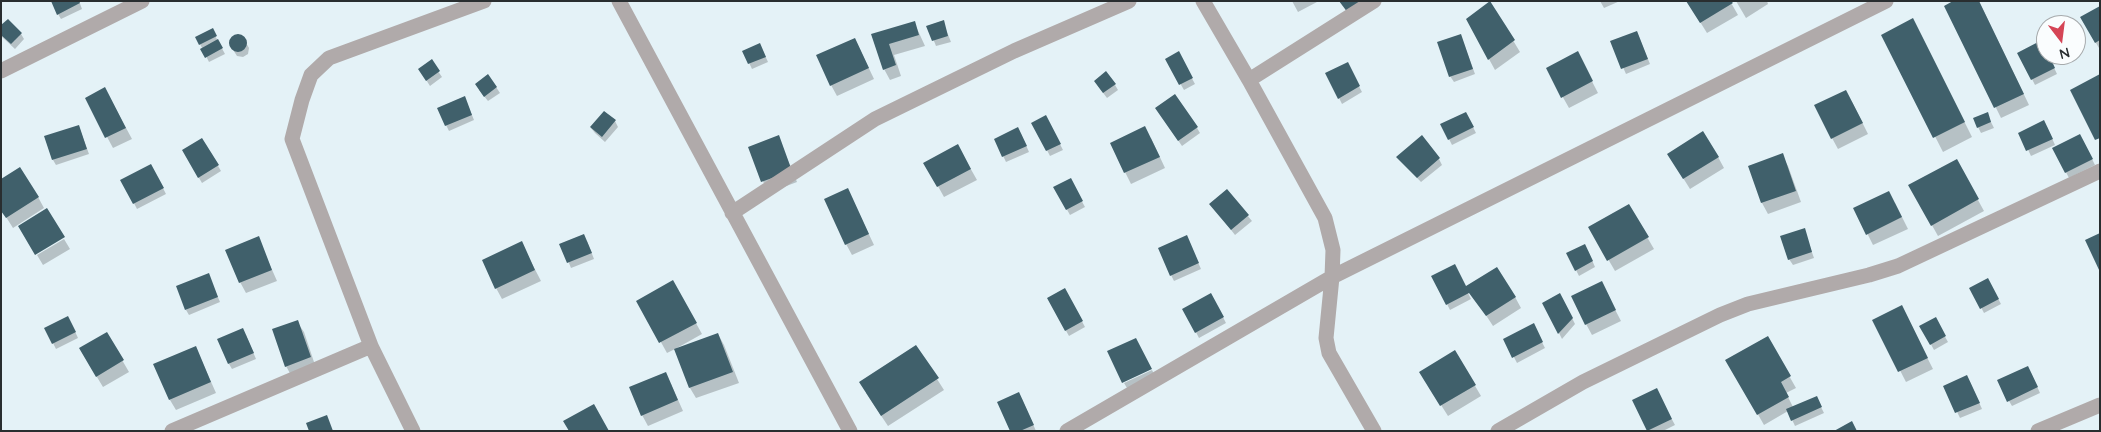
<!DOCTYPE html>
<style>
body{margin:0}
#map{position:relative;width:2101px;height:432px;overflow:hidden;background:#e4f2f7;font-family:Quicksand,sans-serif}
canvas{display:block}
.frame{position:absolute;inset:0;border:2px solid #292e30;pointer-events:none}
.north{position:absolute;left:2036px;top:15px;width:50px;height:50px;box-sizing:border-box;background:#fafdfe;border:1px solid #a6aaac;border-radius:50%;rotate:165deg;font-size:14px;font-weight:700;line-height:20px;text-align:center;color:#292e30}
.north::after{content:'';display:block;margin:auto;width:18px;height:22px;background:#d54556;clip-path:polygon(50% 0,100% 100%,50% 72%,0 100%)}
</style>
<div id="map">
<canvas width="2101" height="432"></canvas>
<div class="frame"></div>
<div class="north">N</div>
</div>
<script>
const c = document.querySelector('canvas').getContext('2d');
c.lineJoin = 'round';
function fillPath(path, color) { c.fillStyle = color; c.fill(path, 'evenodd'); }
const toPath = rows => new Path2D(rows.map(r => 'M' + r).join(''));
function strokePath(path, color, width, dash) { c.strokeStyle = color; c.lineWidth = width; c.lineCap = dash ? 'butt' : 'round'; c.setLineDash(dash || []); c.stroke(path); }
const shadow = toPath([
 [79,1,82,9,61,19,58,14],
 [1292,1,1317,1,1317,2,1298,12],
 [1600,1,1620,1,1604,8],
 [1687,1,1730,1,1738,15,1707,33],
 [1736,1,1767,1,1768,4,1746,18],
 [1979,1,2029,105,2001,118,1946,6],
 [1490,2,1520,52,1495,70,1467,19],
 [2100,7,2100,47,2099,48,2081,18],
 [914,22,925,46,894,55,901,76,890,80,884,69,873,35],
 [943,22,951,42,936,46,928,26],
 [1,27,21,34,24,39,15,49,1,36],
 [212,30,225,54,209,62,197,38],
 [1637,32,1650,64,1626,74,1612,42],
 [236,35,242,36,249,48,248,54,243,57,237,56,230,45,231,39],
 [1883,35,1921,35,1972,137,1943,152],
 [1461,36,1475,74,1454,82,1450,76],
 [855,39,874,79,837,96,831,85],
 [2046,50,2046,55,2048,55,2057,74,2035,85,2032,79],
 [763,51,768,62,752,69,744,52],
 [1178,53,1195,84,1184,90,1166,59],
 [431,61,442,77,430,86,423,75],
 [1347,64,1362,92,1342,104,1327,74],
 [1583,64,1598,93,1569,108,1547,69],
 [1115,85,1118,90,1107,98,1098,86],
 [496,87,500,93,488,101,479,90],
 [86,98,111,100,132,139,113,148],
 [465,98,474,120,449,131,446,125],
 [1852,102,1868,134,1838,149,1832,138],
 [1160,114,1197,128,1200,133,1182,146],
 [1987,114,1994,128,1981,133,1978,127],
 [1046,117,1063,150,1050,156,1033,123],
 [1469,119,1476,133,1452,145,1442,125],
 [615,121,618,127,605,142,595,133,591,128],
 [79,127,89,154,56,165,53,160],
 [2047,127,2055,145,2031,156,2020,133],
 [1021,134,1029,152,1006,162,995,139],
 [778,137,797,182,768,193,749,148],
 [1151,138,1165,168,1131,184,1111,144],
 [202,139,221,171,202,183,183,151],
 [2083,141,2095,165,2069,178,2054,149],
 [1782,155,1788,166,1801,202,1768,214,1762,203,1749,166],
 [964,157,977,180,944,197,925,163],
 [1397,157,1439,159,1442,165,1421,182],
 [1718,157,1724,168,1690,189,1675,165],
 [1956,160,1984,211,1938,236,1910,186],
 [151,165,166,194,137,209,122,180],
 [1070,180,1085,207,1070,215,1055,188],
 [848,190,874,245,852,255,846,244],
 [1227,191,1252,221,1235,235,1211,204],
 [38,197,44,208,13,228,1,209],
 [1895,203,1908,229,1873,245,1855,209],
 [1629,206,1654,249,1615,271,1590,228],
 [1804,230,1814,258,1793,265,1789,259],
 [258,238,277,281,246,293,240,282],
 [64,239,70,249,43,265,37,255],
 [587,241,594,259,571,268,561,244],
 [1189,242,1201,269,1174,281,1171,275],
 [1588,251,1595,267,1579,276,1576,270],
 [527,254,541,281,502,299,496,288],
 [1457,271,1471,299,1450,310,1447,304],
 [1988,280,2001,304,1984,313,1971,288],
 [211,281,220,302,189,315,186,310],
 [673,282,702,334,677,348,678,349,718,334,724,345,739,383,696,398,690,388,675,349,667,353,638,301],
 [1065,290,1085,327,1069,336,1048,299],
 [1211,294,1226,323,1199,338,1184,309],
 [1607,294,1621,321,1592,335,1586,324],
 [1474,297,1515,297,1521,308,1493,326],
 [1563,300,1575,324,1562,339,1544,303],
 [1907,318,1933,369,1906,382,1874,320],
 [1935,319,1948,342,1934,350,1921,326],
 [297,322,304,332,316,368,292,377,286,366],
 [71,323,78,338,56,349,53,343],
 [1533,325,1545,348,1517,363,1505,340],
 [107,334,129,372,103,387,80,349],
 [246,335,256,359,232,369,229,364],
 [1767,337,1796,388,1786,393,1793,407,1819,403,1824,413,1795,426,1788,411,1764,425,1727,360],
 [916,346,944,390,888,426,866,393],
 [196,348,216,393,176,410,170,400],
 [1455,352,1481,396,1448,416,1427,383],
 [1152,370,1157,380,1130,393,1124,383],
 [2031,373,2040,393,2012,406,2009,401],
 [1970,382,1982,409,1960,418,1945,387],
 [671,384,683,411,648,426,642,415],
 [1656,390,1675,425,1663,431,1649,431,1633,401],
 [1022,399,1036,431,1011,431]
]);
const building = toPath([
 [51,1,79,1,80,3,57,15],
 [1339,1,1363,1,1348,13],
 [1490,1,1515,40,1488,60,1466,19],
 [1686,1,1731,1,1733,3,1700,23],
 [1953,1,1979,1,2024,94,1994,108,1944,6],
 [2100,6,2100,40,2095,43,2080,17],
 [1913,18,1965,122,1933,138,1881,35],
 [8,19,22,33,11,44,1,35,1,25],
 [944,20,948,36,932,41,926,26],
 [915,21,919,35,889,44,896,65,883,70,871,34],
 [213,28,217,36,199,45,195,37],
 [1637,31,1648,59,1621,69,1610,41],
 '229 43a9 9 0 1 1 18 0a9 9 0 1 1-18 0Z',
 [1461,34,1473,69,1449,77,1437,42],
 [855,38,869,68,830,86,816,55],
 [218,39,223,48,205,58,200,49],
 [2042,40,2046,48,2046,55,2049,55,2055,68,2031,80,2017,53],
 [760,43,766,57,748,64,742,51],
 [1179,51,1193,78,1179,85,1165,59],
 [1578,51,1593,81,1561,98,1546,68],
 [432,59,440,71,426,81,418,69],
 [1348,62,1360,86,1338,99,1325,73],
 [1106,71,1116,84,1103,93,1094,81],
 [488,74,497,87,484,97,475,84],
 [2100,74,2100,138,2095,140,2070,90],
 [105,87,126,128,105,138,85,98],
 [1846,90,1863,123,1831,139,1814,105],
 [1175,94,1198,127,1178,141,1155,108],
 [465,96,472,115,445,126,437,108],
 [604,111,616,120,602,137,590,127],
 [1466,112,1474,127,1448,140,1440,124],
 [1988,112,1991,122,1977,128,1973,118],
 [1046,115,1061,144,1046,151,1031,123],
 [2044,120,2053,139,2026,151,2018,133],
 [79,125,87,149,52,160,44,136],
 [1145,126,1160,157,1124,173,1110,143],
 [1018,127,1027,146,1002,157,994,139],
 [1703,131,1719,157,1683,179,1667,154],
 [2080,134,2093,159,2065,173,2052,148],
 [779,135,792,171,761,182,748,147],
 [1422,135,1440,158,1417,178,1396,157],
 [202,138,219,165,198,178,182,150],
 [958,144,971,169,937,187,923,163],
 [1783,153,1796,191,1761,203,1748,166],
 [1957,159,1979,199,1931,226,1908,185],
 [151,164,164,188,133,204,120,180],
 [20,167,39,197,6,218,1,211,1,179],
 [1071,178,1083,201,1066,210,1053,187],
 [848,188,869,234,845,245,824,199],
 [1227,189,1249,215,1231,230,1209,204],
 [1889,191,1902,217,1866,235,1853,208],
 [1629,204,1649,237,1607,261,1588,227],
 [47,208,65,237,35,255,18,226],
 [1805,228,1812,252,1788,260,1780,236],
 [2100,233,2100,272,2085,240],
 [584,234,592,253,567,263,559,244],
 [1187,235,1199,263,1170,276,1158,248],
 [259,236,272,270,239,283,225,250],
 [522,241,535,270,495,289,482,260],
 [1585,244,1593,261,1575,271,1566,253],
 [1455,264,1466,286,1497,267,1516,297,1486,316,1469,293,1446,305,1431,276],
 [209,273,218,297,185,310,176,286],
 [1988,278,1999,299,1980,309,1969,288],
 [673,280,697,323,659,343,636,301],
 [1602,281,1616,310,1585,325,1571,296],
 [1065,288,1083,321,1065,331,1047,298],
 [1211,293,1224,317,1195,333,1182,309],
 [1560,293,1573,318,1558,334,1542,303],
 [1902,305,1928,358,1898,372,1872,320],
 [68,316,76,332,52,344,44,328],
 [1936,317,1946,336,1930,345,1919,326],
 [298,320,311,357,285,367,272,329],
 [1534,323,1543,342,1512,358,1503,339],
 [243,328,254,353,228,364,217,339],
 [107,332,124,360,96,377,79,348],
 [718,333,733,372,689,388,674,349],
 [1768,336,1791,376,1781,382,1789,397,1757,415,1725,360],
 [1136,338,1152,369,1122,383,1107,351],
 [916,345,939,378,881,416,859,382],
 [196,346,211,382,169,400,153,364],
 [1455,350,1476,385,1440,406,1419,372],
 [2028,366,2038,387,2007,402,1997,380],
 [666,372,678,400,641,416,629,387],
 [1967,375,1980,403,1955,413,1943,386],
 [1657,388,1672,419,1647,431,1632,400],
 [1019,392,1034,425,1020,431,1010,431,997,402],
 [1817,396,1822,407,1791,421,1786,409],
 [594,404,609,431,569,431,563,421],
 [327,415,333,431,309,431,306,423],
 [1852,421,1857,431,1834,431]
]);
const minor = toPath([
 [619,1,850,431],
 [1203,1,1249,80,1325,218,1333,250,1332,277,1326,338,1329,353,1374,431],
 [1,71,142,1],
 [1249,80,1374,1],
 [732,213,875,119,1014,51,1129,1],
 [371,346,413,431],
 [172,431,371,346,292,139,302,100,311,75,329,58,484,1],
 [1067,431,1332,277,1886,1],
 [1498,431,1583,382,1720,315,1748,304,1869,275,1898,266,2100,171],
 [2038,431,2100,405]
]);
fillPath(shadow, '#0003');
fillPath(building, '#40606b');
strokePath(minor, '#b0aaaa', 15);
</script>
